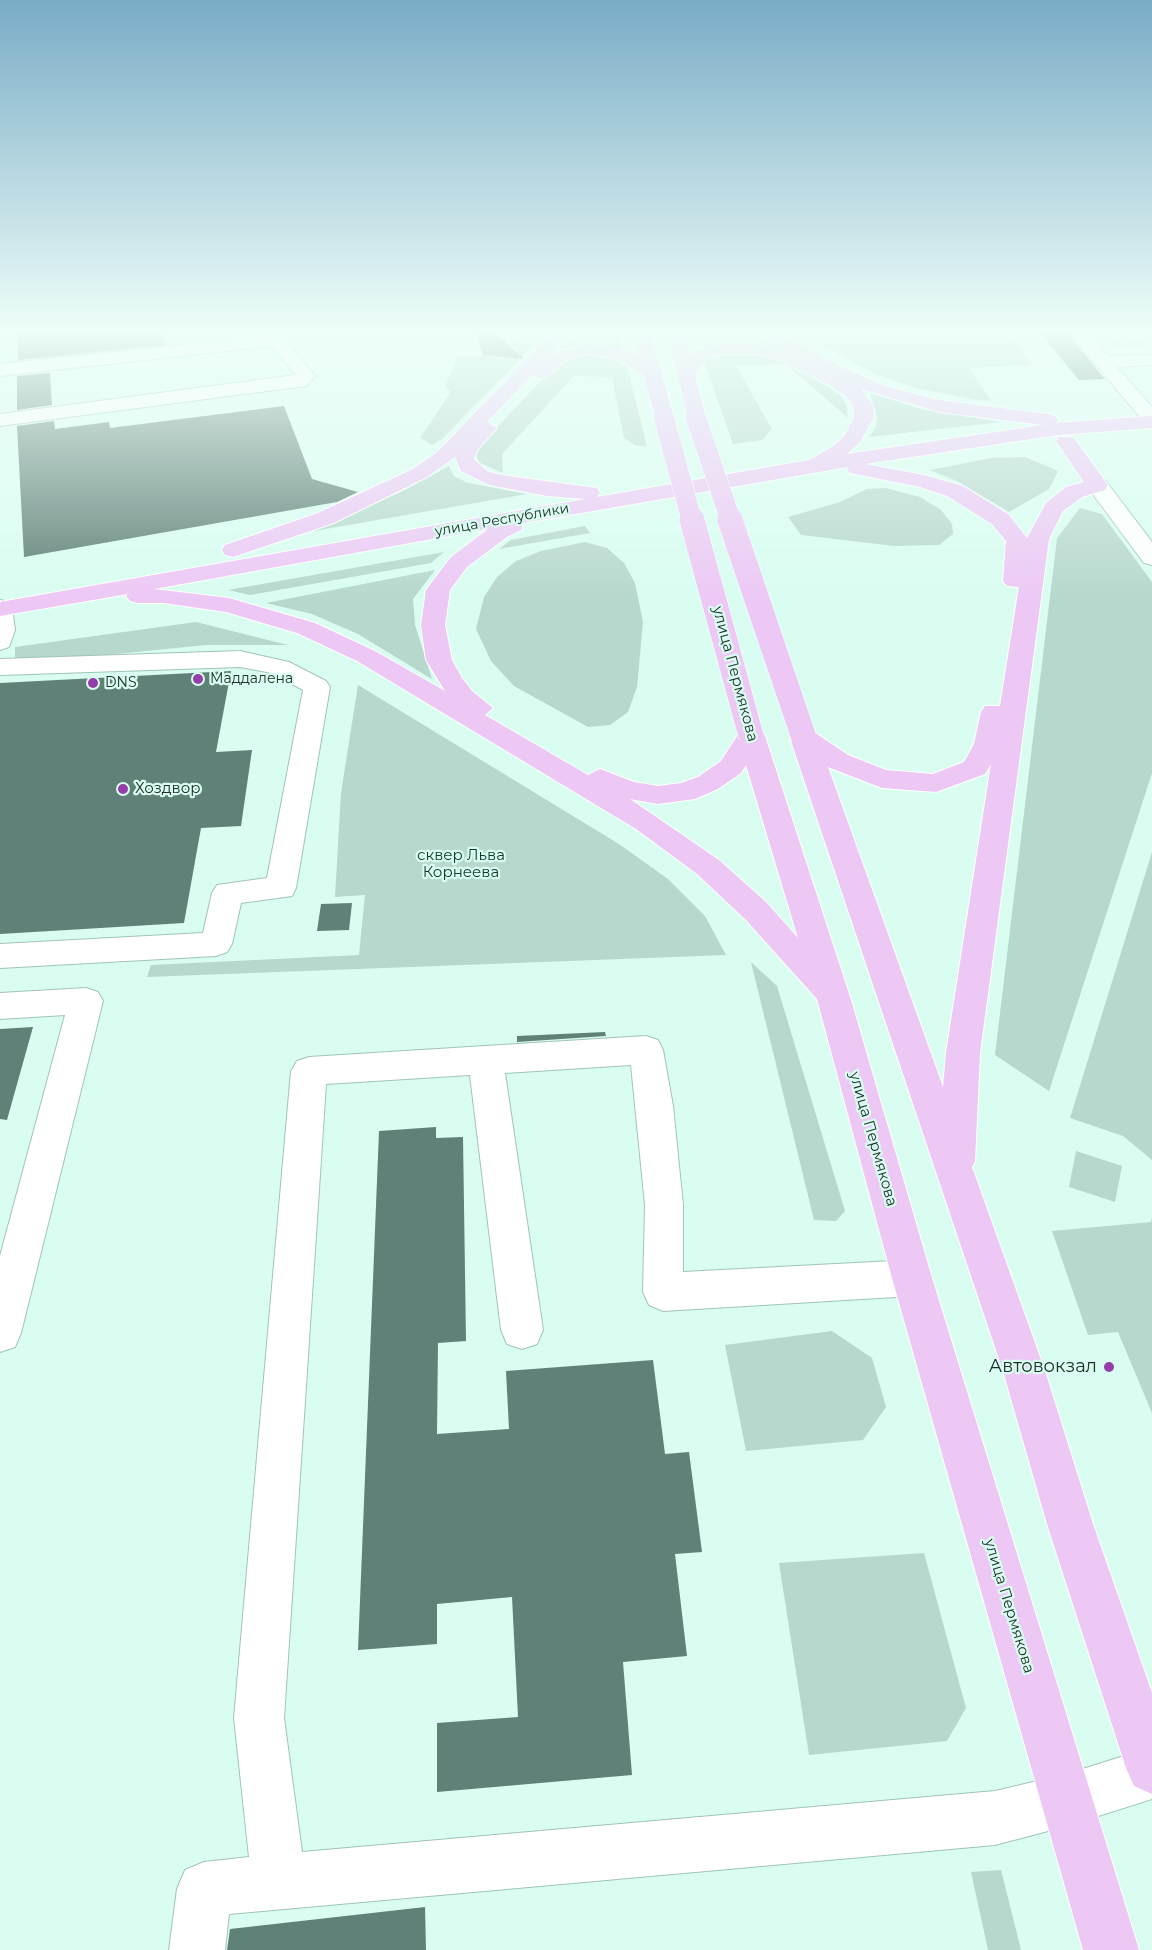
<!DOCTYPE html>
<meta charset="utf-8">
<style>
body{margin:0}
canvas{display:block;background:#d9fdf1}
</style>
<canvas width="1152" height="1950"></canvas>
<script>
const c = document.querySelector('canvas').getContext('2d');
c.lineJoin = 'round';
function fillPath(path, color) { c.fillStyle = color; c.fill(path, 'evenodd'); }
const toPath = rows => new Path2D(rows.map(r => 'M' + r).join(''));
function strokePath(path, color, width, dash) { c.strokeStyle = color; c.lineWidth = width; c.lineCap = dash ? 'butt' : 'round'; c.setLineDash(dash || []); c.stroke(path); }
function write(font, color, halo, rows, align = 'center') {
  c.font = font + ' Montserrat,sans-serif'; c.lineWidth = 4.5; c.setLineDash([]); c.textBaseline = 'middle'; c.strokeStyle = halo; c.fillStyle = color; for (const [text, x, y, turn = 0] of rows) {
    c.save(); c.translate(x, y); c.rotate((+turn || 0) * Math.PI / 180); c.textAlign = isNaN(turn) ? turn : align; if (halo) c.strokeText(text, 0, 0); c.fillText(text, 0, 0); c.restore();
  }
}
const built = toPath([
 [2,328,322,328,321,333,5,366]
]);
const green = toPath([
 [534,328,550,328,442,439,432,445,420,438,451,392,445,387,458,356,482,355,502,359,512,356,517,352,516,347,509,344,512,339],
 [578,328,616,328,621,348,584,344,557,349],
 [702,328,746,328,779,348,759,345,708,348],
 [790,328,1005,328,1033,365,969,368,991,401,978,400,920,389,875,374],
 [1131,333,1143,347,1115,347,1103,334],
 [584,352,611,357,627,367,647,447,635,445,624,438,612,377,574,376,502,454,503,473,480,463,476,456,479,446,558,363],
 [727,353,758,353,799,368,841,396,847,406,848,418,786,364,736,366,772,429,762,440,733,444,704,361],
 [870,393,922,409,1001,422,869,437,876,427,877,417],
 [1025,457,1058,471,1049,489,1009,512,957,481,930,470,991,458],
 [449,466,454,476,468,483,527,494,308,532,403,491],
 [886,488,920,497,941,510,952,524,953,534,939,545,894,546,801,535,788,517,840,502,867,489],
 [1080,508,1102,514,1152,582,1152,773,1049,1091,995,1055,1057,538],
 [585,526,590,533,499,549,511,540],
 [585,542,607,548,624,563,635,583,643,622,637,687,628,712,610,725,588,727,514,686,491,661,476,629,484,597,497,577,516,561,541,551],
 [444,552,431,563,250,595,228,590],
 [435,570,413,599,415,625,432,679,358,634,312,614,266,603],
 [196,622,288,645,206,645,36,662,15,657,15,647],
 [358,685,619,844,668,879,705,916,726,955,147,977,151,965,359,955,365,895,335,897,341,793],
 [1152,852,1152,1160,1123,1136,1070,1118],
 [751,962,777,986,845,1211,836,1221,814,1220],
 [1076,1151,1122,1166,1115,1202,1069,1187],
 [1152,1218,1152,1413,1118,1332,1088,1335,1052,1231,1151,1222],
 [832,1331,872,1358,886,1407,863,1440,746,1451,725,1345],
 [924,1553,966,1708,947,1741,809,1755,779,1563],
 [1001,1870,1021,1950,988,1950,971,1872]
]);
const building = toPath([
 [18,328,163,328,164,345,18,360],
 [474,328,492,328,524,359,483,355],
 [1036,328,1063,328,1105,379,1079,380],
 [50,373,52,405,17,410,17,376],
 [284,406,312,479,358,492,337,502,24,557,17,426,54,421,55,429,109,422,110,428],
 [231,671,216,752,252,750,241,826,201,828,184,923,0,934,0,683],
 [352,903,349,930,317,931,321,904],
 [33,1027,7,1120,0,1119,0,1029],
 [605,1032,606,1036,517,1042,517,1036],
 [436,1127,436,1138,463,1137,466,1341,438,1343,437,1434,509,1429,506,1371,653,1360,665,1454,689,1452,702,1552,675,1554,687,1656,623,1662,632,1775,437,1792,437,1723,518,1717,512,1597,437,1604,437,1644,358,1650,379,1131],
 [425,1907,426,1950,227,1950,230,1929]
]);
const minor = toPath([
 [1065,328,1083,328,1108,356,1152,355,1152,365,1117,367,1152,407,1152,425,1145,423,1065,328],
 [276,335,282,336,315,376,306,386,0,426,0,414,296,375,271,346,0,376,0,364,276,335],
 [1097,479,1105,480,1152,542,1152,565,1144,563,1086,485,1089,480,1097,479],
 [0,600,9,602,12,607,15,630,9,647,0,650,0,600],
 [240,651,289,662,326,681,330,687,296,888,292,896,241,903,232,944,227,952,216,956,0,968,0,944,203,933,212,893,217,885,267,878,303,690,272,673,240,667,0,675,0,659,240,651],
 [86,988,98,992,103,1001,21,1333,15,1347,0,1352,0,1256,65,1015,0,1019,0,993,86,988],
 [646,1036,658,1040,663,1050,673,1106,683,1205,683,1272,912,1260,926,1265,932,1278,926,1291,912,1296,663,1311,649,1305,643,1292,645,1205,631,1065,505,1073,543,1330,537,1344,522,1349,507,1344,501,1330,470,1075,326,1084,284,1718,302,1852,995,1791,1067,1774,1152,1747,1152,1799,1067,1826,995,1845,229,1914,225,1950,169,1950,177,1889,185,1870,204,1862,249,1857,234,1718,291,1071,297,1061,309,1057,646,1036]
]);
const major = toPath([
 [557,328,575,328,551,354,587,344,623,349,638,356,631,328,649,328,674,418,671,422,657,422,643,375,618,359,587,354,566,360,547,377,540,379,532,375,487,422,497,428,478,449,474,459,487,471,501,475,597,488,600,493,597,497,809,460,832,447,845,435,854,417,853,406,848,398,832,386,776,359,756,354,726,354,706,359,695,375,706,418,703,422,689,422,666,328,684,328,690,355,694,351,726,344,756,344,783,350,748,328,769,328,839,366,888,387,939,400,1048,414,1055,416,1058,420,1056,423,1152,416,1152,428,1058,435,865,464,924,475,963,486,1008,514,1027,538,1046,503,1066,487,1084,482,1056,441,1059,437,1073,437,1108,485,1105,490,1082,497,1063,511,1049,539,980,1053,975,1161,972,1167,1045,1371,1093,1524,1152,1693,1152,1794,1134,1786,1126,1768,1047,1524,1003,1371,790,738,794,732,804,730,814,732,848,755,886,770,933,774,964,762,974,744,981,712,985,706,1000,706,1019,587,1007,586,1003,581,1006,541,992,524,947,496,920,487,850,473,847,469,848,467,523,523,521,530,507,537,467,567,450,590,445,625,452,660,462,678,473,692,493,708,485,715,588,775,600,769,634,782,658,786,681,783,698,777,721,761,741,730,751,728,761,730,765,736,851,1000,932,1278,1139,1950,1083,1950,892,1278,817,999,745,919,697,874,636,829,357,661,297,633,226,612,164,603,138,603,130,601,126,596,128,594,0,616,0,602,585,499,547,496,489,485,461,471,455,457,427,477,334,523,233,557,225,555,222,550,225,545,318,513,413,469,436,453,557,328],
 [861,389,939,412,1043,425,847,454,860,442,874,417,873,406,861,389],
 [488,529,451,557,426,590,421,625,426,660,445,691,375,651,315,623,229,598,154,589,488,529],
 [991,764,946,1053,943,1087,828,767,882,788,936,792,985,774,991,764],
 [746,765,798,938,767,903,719,860,630,799,658,804,695,799,718,789,741,773,746,765]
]);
const majorBridgeFar1 = toPath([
 [664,418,692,521],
 [696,418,731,521]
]);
const majorBridge = toPath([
 [692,520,751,736],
 [730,520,804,738]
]);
const markers = [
 [198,679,6,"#963da9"],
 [93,683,6,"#963da9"],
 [123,789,6,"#963da9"],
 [1109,1367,6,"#963da9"]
];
const farStreetnames = [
 ["улица Республики",502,520,-10]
];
const farPoinames = [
 ["Маддалена",210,679],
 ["DNS",105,683]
];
const streetNames = [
 ["улица Пермякова",735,674,75],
 ["улица Пермякова",873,1139,74],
 ["улица Пермякова",1009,1606,73]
];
const poiNames = [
 ["Хоздвор",135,789]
];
const parkNames = [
 ["сквер Льва",461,856],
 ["Корнеева",461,873]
];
const nearPoinames = [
 ["Автовокзал",1097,1367]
];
fillPath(built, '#c7f4e4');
fillPath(green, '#b7d8cd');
fillPath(building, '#608177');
strokePath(minor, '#a1c4b8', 2);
strokePath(major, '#fff', 2);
fillPath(minor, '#fff');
fillPath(major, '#edc8f5');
strokePath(majorBridgeFar1, '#fff', 21, []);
strokePath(majorBridge, '#fff', 26, []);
strokePath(majorBridgeFar1, '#edc8f5', 20);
strokePath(majorBridge, '#edc8f5', 25);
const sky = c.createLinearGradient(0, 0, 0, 601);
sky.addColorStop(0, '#79acc6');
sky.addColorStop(0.55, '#eefef9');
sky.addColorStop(1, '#eefef900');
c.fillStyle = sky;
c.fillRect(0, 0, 1152, 601);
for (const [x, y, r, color] of markers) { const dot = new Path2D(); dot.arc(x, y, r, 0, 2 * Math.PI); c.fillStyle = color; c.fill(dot); strokePath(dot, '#d9fdf1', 2); }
write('14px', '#212f2a', '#d9fdf1', farStreetnames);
write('14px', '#212f2a', '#d9fdf1', farPoinames, 'left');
write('15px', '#212f2a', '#d9fdf1', streetNames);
write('15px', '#212f2a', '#d9fdf1', poiNames, 'left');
write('15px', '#0d372c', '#d9fdf1', parkNames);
write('18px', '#212f2a', '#d9fdf1', nearPoinames, 'right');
</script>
